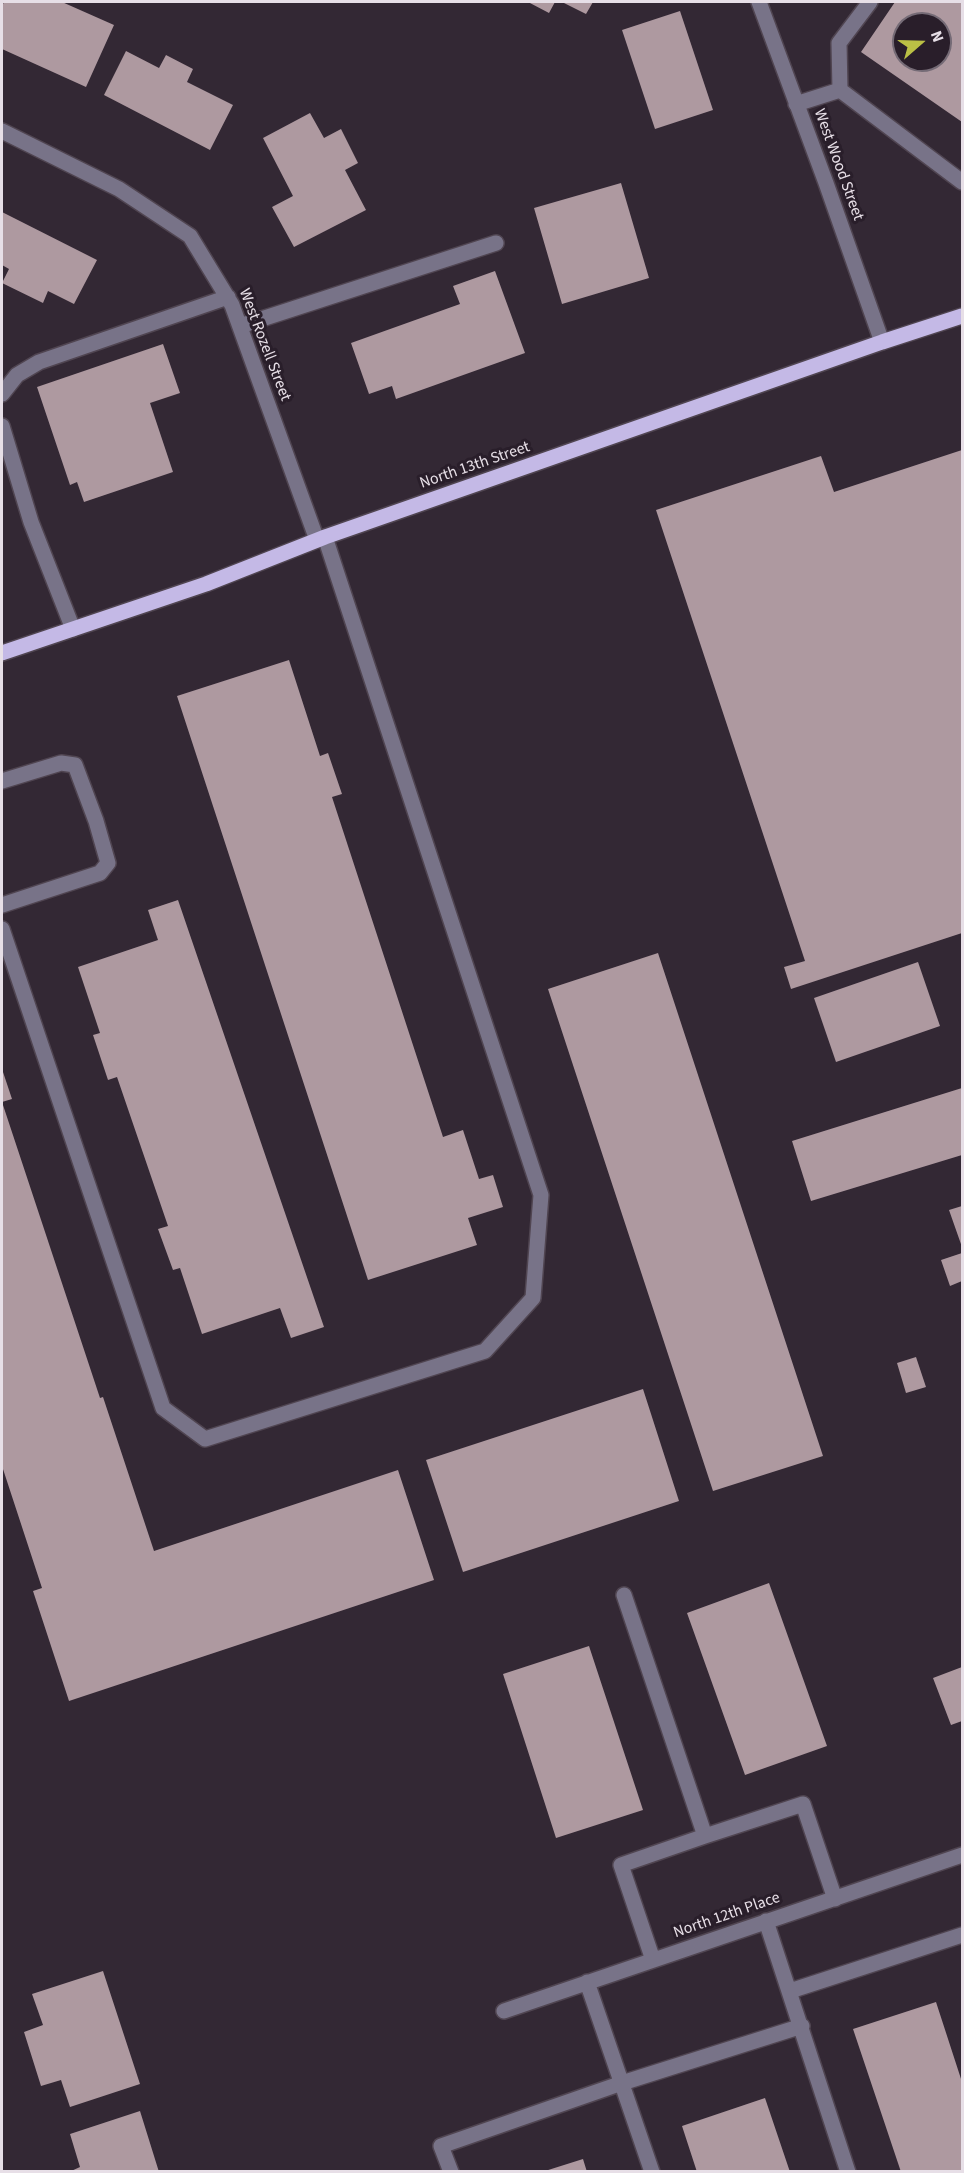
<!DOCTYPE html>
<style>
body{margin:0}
#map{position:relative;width:964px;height:2173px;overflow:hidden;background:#332834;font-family:"Source Sans 3",sans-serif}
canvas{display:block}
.frame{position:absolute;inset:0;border:3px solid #e7dfe7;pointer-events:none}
.north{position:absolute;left:892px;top:12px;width:60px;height:60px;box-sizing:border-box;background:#291e2a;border:2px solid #756b76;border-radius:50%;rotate:70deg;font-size:16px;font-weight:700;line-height:24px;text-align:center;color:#e7dfe7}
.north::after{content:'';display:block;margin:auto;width:21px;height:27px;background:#bbc045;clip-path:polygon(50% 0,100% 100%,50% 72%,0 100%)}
</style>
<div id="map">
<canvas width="964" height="2173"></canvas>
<div class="frame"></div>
<div class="north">N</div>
</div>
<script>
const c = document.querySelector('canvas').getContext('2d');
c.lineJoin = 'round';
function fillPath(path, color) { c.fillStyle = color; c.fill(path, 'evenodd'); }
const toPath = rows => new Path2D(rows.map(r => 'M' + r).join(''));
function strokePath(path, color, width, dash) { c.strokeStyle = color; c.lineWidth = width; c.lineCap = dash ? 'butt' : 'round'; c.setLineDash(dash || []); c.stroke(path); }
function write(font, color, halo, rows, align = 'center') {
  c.font = font + ' "Source Sans 3",sans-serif'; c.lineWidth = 6; c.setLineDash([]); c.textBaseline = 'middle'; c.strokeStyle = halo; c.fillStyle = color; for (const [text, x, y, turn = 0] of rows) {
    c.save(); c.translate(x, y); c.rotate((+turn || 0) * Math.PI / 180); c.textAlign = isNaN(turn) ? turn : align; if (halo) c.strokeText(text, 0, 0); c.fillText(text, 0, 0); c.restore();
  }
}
const building = toPath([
 [4,2,62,2,114,25,86,87,2,49,2,6],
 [528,2,555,2,549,13],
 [562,2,593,2,586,14],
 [895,2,962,2,962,122,861,52],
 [904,24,940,24,940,60,904,60],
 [680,11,713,110,655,129,622,30],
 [126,51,159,68,166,55,193,69,187,82,233,105,210,150,104,95],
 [310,113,324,138,341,129,358,163,345,170,366,210,294,247,272,207,293,196,263,138],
 [621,183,649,278,562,304,534,208],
 [2,212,97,260,74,304,48,291,43,303,2,283,9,269,2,265],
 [495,271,525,353,396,399,392,386,369,394,351,343,460,304,453,286],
 [163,344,180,393,150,403,173,472,84,502,77,482,70,485,37,387],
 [962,450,962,933,791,989,784,967,805,961,656,510,821,456,834,492],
 [289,660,320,756,328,753,342,794,332,797,443,1137,463,1130,479,1179,493,1175,503,1207,468,1218,477,1245,368,1280,177,696],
 [178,900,324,1327,291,1338,280,1308,202,1334,180,1268,173,1270,158,1229,168,1226,117,1077,108,1080,93,1035,100,1033,78,967,158,940,148,910],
 [658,953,823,1456,713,1491,548,989],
 [918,962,940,1026,836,1062,814,998],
 [2,1069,12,1099,2,1102,100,1398,103,1397,154,1551,398,1470,434,1580,69,1701,33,1591,42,1588,2,1466],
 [962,1088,962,1155,811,1201,792,1141],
 [962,1206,962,1247,949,1210],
 [962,1253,962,1281,950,1286,941,1260],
 [916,1357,926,1387,906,1393,897,1363],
 [643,1389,679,1501,463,1572,426,1460],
 [769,1583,827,1746,745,1775,687,1613],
 [589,1646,643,1810,556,1838,503,1674],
 [962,1667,962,1721,951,1725,933,1678],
 [103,1971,140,2084,70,2107,61,2080,41,2086,24,2032,43,2025,32,1994],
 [936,2002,962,2082,962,2172,901,2172,853,2029],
 [765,2098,790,2172,697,2172,682,2126],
 [140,2111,159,2172,69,2172,80,2167,70,2134],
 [583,2159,587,2172,545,2172,545,2171]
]);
const minor = toPath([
 [759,2,826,183,882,342],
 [840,90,962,182],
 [840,90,839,43,870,2],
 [796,104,840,90],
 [2,131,119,189,190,236,232,305,317,540],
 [240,326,496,243],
 [2,394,17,375,39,362,228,297],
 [2,426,31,522,73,629],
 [2,781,61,763,75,765,96,821,108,863,100,873,2,905],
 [2,929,163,1408,205,1439,485,1351,533,1298,541,1195,325,537],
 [624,1595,705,1836],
 [766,1921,848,2172],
 [653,1960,621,1865,705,1836,803,1804,835,1899],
 [587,1982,652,2172],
 [790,1991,962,1935],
 [504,2011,962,1855],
 [451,2172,441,2146,622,2083,802,2026]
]);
const major = toPath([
 [2,653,206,584,325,537,882,342,962,316]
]);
const streetNames = [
 ["West Wood Street",838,165,70],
 ["West Rozell Street",264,345,69],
 ["North 13th Street",475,466,-19],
 ["North 12th Place",727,1916,-19]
];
fillPath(building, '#ae99a0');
strokePath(minor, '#504551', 18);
strokePath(major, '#504551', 18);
strokePath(minor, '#787388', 15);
strokePath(major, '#c4b9e6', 15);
write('16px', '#e7dfe7', '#291e2a', streetNames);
</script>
